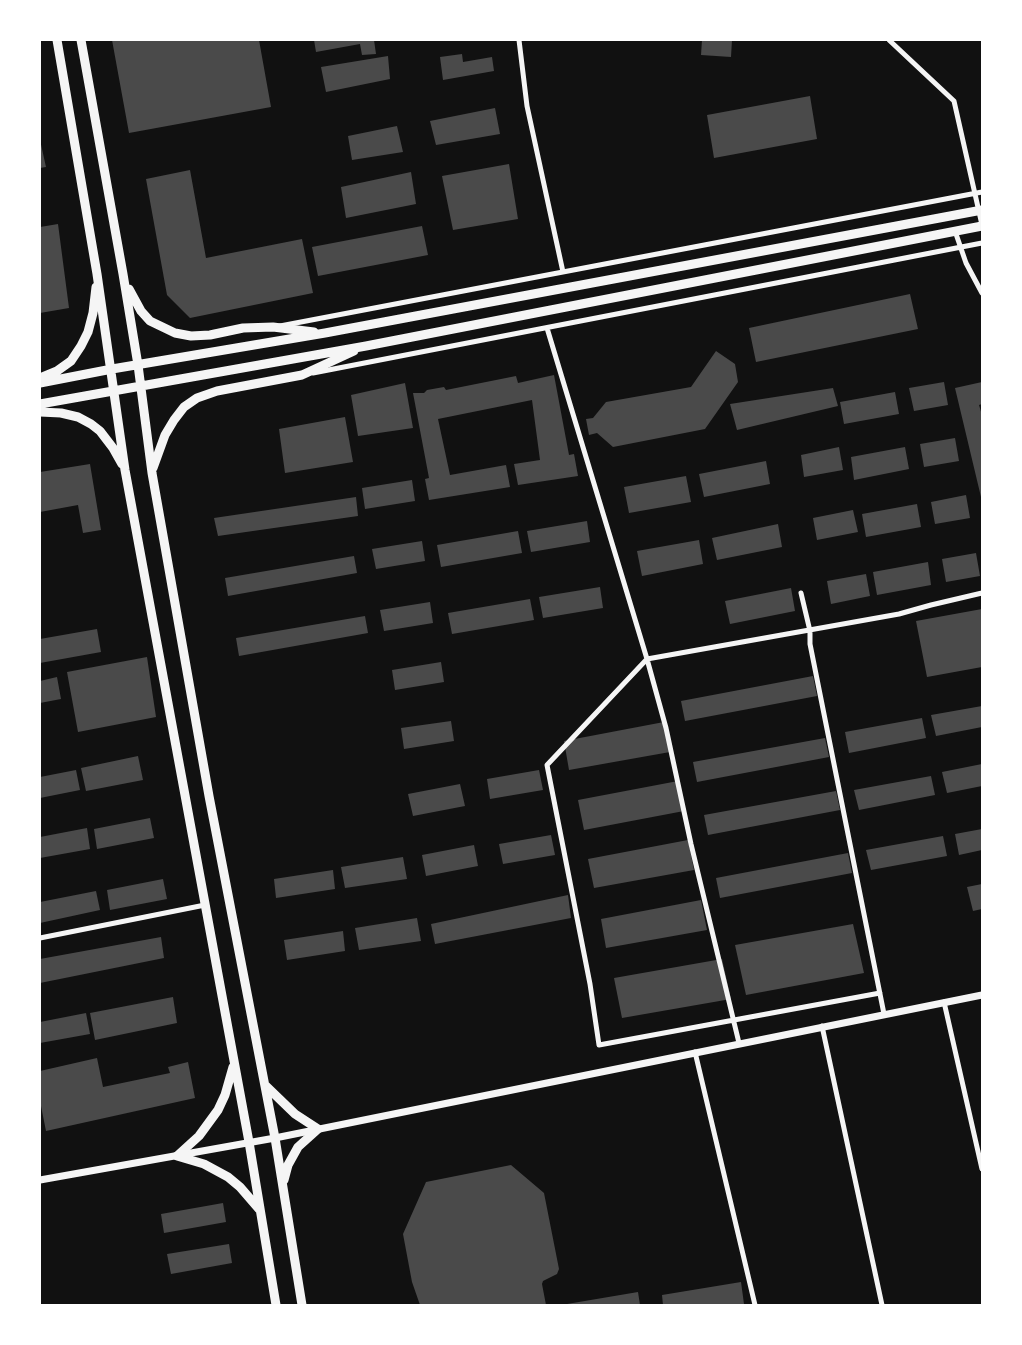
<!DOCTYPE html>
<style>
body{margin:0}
#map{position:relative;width:1022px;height:1345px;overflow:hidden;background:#111;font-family:"Golos Text",sans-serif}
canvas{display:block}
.frame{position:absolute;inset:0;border:41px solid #fff;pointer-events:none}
</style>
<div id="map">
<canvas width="1022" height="1345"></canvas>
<div class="frame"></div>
</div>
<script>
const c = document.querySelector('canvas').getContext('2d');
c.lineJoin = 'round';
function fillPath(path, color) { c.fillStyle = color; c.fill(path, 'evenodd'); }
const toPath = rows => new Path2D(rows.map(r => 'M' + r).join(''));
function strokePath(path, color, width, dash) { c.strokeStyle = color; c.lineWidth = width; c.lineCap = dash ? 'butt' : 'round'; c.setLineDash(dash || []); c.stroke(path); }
const building = toPath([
 [112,40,259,40,271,107,129,133],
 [314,40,374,40,376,54,362,55,360,44,316,52],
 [702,40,732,40,731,57,701,55],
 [462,54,463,62,492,57,494,71,443,80,440,57],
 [388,56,390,79,326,92,321,67],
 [810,96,817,139,714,158,707,115],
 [495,108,500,134,436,145,430,121],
 [397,126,403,152,352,160,348,136],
 [40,140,46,167,40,168],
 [509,164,518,219,453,230,442,176],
 [190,170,206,258,302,239,313,293,190,318,167,295,146,179],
 [411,172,416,204,346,218,341,187],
 [58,224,69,308,40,313,40,227],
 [422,226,428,255,318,276,312,247],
 [910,294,918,329,756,362,749,328],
 [716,351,735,364,738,382,705,429,613,447,597,433,589,435,586,419,593,418,606,402,691,387],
 [554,375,569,455,574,454,578,476,518,485,514,464,540,460,532,400,438,419,450,475,506,465,510,487,429,500,425,479,429,478,413,393,424,393,427,390,444,387,446,390,516,376,518,383],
 [944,382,948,405,914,411,909,388],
 [982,382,982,404,979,405,982,415,981,497,955,388],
 [405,383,413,428,358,436,351,395],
 [833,388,838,406,737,430,730,404],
 [895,392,899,414,844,424,840,402],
 [345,417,353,462,285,473,279,429],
 [955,438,959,461,924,467,920,444],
 [839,447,843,470,804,477,801,455],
 [905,447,909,469,854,480,851,457],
 [766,461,770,484,704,497,699,474],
 [90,464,101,530,83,533,78,505,40,512,40,472],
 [686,476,691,502,629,513,624,487],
 [412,480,415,501,365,509,362,488],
 [966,495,970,518,935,524,931,502],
 [356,497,358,516,218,536,214,518],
 [917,504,921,527,866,537,862,514],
 [853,510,858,532,817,540,813,518],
 [587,521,590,542,531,552,527,531],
 [778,524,782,547,717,560,712,538],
 [518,531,522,553,441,567,437,545],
 [699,540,703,564,642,576,637,551],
 [422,541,425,561,376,569,372,549],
 [976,553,980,576,946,582,942,559],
 [354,556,357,573,228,596,225,578],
 [928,562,931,585,877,595,873,572],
 [866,574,870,596,831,604,827,581],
 [600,587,603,608,543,618,539,597],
 [791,588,795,611,730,624,725,601],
 [530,599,534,620,452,634,448,613],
 [430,602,433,623,384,631,380,610],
 [982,609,982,667,927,677,916,621],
 [365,616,368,633,239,656,236,638],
 [97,629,101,652,40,663,40,639],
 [147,657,156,717,78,732,67,672],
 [441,662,444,682,395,690,392,670],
 [813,676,817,696,685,721,681,701],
 [57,677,61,699,40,703,40,681],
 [982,706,982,727,936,736,931,715],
 [922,718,926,738,849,753,845,732],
 [451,721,454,741,404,749,401,728],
 [664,722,670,752,569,770,564,741],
 [825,738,829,757,697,782,693,762],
 [138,756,143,780,86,791,81,768],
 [982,764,982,786,947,793,942,772],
 [76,770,80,790,40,798,40,777],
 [539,770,543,790,490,799,487,779],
 [931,776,935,795,859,810,854,790],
 [678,781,684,811,584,830,578,800],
 [460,784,465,806,413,816,408,794],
 [836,791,840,810,708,835,704,815],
 [150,818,154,838,97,849,94,829],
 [87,828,90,849,40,858,40,837],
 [982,829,982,850,959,855,955,834],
 [551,835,555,855,503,864,499,844],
 [943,836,947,856,871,870,866,850],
 [688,840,694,870,594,888,588,859],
 [474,845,478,866,426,876,422,855],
 [848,853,852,873,720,898,716,878],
 [403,857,407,879,345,888,341,867],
 [333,870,335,889,276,898,274,879],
 [163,879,167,899,110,910,107,890],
 [982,884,982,909,973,911,967,887],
 [96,891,100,910,40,923,40,902],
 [568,895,571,918,435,944,431,924],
 [701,900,707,930,606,948,601,919],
 [417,918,421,941,359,950,355,928],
 [853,924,864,973,746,995,735,945],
 [343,931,345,951,287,960,284,940],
 [161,937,164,958,40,983,40,959],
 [722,959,731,999,622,1018,614,978],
 [173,997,177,1023,95,1040,90,1013],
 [86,1013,90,1034,40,1043,40,1022],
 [97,1058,103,1087,170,1073,168,1067,188,1062,195,1098,46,1131,40,1101,40,1071],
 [511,1165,544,1193,559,1269,557,1274,543,1281,542,1284,546,1305,420,1305,412,1282,403,1234,426,1182],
 [223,1203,226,1222,164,1233,161,1214],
 [229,1244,232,1263,171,1274,167,1254],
 [741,1282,744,1304,663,1305,662,1295],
 [638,1292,640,1305,567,1305,567,1304]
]);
const minor = toPath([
 [519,40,527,106,563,272],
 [889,40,954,101,982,225],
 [955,231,966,263,982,293],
 [280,326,982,192],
 [547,328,647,659,666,728,691,844,739,1043],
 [313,373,982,243],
 [801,593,810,631,810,644,884,1014],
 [40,938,205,905],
 [880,993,599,1045,590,984,547,765,647,659,899,614,931,605,982,593],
 [944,1002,982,1169],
 [822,1026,882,1305],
 [695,1052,755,1305]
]);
const tertiary = toPath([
 [40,1180,275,1138,982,995]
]);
const primary = toPath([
 [57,40,97,274,125,470,249,1142,276,1305],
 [81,40,123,274,138,365,152,473,209,796,275,1138,302,1305],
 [129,289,141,311,150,321,175,333,191,336,210,335,243,328,273,327,314,332],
 [40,378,57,371,71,361,81,346,88,332,93,313,96,287],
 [40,383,112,369,325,333,982,210],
 [40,404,366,346,982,226],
 [40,412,61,413,78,417,91,424,100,431,113,448,122,464],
 [153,468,165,435,174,420,184,407,197,398,217,391,302,375,354,351],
 [266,1086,295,1114,318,1129,298,1147,288,1165,284,1180],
 [177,1156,199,1136,218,1110,225,1095,233,1067],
 [177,1156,204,1164,228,1177,240,1187,259,1209]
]);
fillPath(building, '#4a4a4a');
strokePath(minor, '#f5f5f5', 5);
strokePath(tertiary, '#f5f5f5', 7);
strokePath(primary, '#f5f5f5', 9);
</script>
